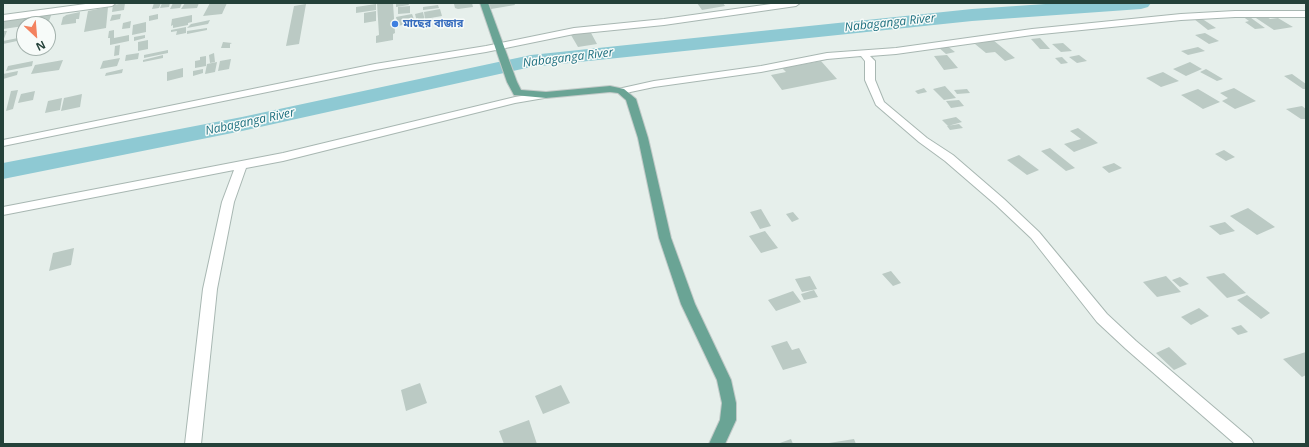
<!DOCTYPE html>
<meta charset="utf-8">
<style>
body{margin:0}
#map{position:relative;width:1309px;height:447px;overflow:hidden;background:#e6efeb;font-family:"Open Sans",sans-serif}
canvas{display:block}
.frame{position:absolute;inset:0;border:4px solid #244139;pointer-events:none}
.north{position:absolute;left:16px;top:16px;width:40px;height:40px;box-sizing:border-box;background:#f7fbf9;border:1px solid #a3b1ac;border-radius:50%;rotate:154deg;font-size:11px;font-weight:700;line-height:16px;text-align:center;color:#244139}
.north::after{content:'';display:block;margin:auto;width:14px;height:18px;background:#f3825f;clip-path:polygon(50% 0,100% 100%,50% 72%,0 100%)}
</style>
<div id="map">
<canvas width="1309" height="447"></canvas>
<div class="frame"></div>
<div class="north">N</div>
</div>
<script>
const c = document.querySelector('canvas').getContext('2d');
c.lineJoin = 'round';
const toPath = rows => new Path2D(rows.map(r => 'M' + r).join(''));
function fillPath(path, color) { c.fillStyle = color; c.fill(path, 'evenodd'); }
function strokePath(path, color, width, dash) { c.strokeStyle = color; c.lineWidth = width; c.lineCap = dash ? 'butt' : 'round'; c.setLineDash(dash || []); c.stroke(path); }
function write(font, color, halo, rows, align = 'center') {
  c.font = font + ' "Open Sans","Noto Sans Bengali",sans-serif'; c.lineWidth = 3; c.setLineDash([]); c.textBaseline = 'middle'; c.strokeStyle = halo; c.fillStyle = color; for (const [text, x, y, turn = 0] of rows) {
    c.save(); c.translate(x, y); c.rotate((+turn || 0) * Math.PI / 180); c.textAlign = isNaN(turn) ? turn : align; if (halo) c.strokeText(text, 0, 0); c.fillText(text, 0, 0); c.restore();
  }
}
const river = toPath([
 [1060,3,1151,3,1148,7,1141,9,972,21,531,67,242,131,3,179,3,163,242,117,531,55,972,9,1060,3]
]);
const building = toPath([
 [125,3,124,10,112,12,113,5],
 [154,3,161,3,159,8,152,9],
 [162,3,170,3,169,7,160,8],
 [173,3,182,3,180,8,170,9],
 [185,3,199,3,197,8,181,9],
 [210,3,227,3,222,14,203,16],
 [377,3,393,3,395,33,393,34,393,40,376,43,376,36,379,35],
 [396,3,408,3,409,5,396,7],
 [456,3,472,3,473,7,458,9,455,8,454,4],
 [489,3,514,3,515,5,491,9],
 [697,3,723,3,725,6,702,10],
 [306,4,299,44,286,46,294,6],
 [376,4,376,10,356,13,356,7],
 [438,5,439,8,423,10,423,7],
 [410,6,410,13,398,14,398,7],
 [108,7,106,28,84,32,88,11],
 [440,9,442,16,425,19,424,12],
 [376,11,376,21,364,23,364,13],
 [80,12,79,19,76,19,76,23,61,25,63,17,65,16,66,15],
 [423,12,425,21,417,22,415,14],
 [52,13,49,21,33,23,36,16],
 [121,14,120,19,110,21,112,15],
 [158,14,158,19,149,21,149,16],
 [412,14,415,22,398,26,396,17],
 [192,15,192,22,188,23,188,25,173,28,173,25,171,26,172,19],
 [1247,15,1265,28,1255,29,1245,22,1249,21,1242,16],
 [1267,17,1270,19,1278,18,1293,27,1274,30,1256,18],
 [30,18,26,24,24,24,24,26,3,29,3,21],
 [1201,18,1216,28,1208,30,1194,19],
 [210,20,208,24,187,28,191,24],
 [131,21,130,28,122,29,123,23],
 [146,22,146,32,132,35,133,25],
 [186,27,186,33,176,35,177,31,171,32,171,30],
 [207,28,207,30,187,34,187,31],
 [114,30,114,38,129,35,129,41,110,45,110,38,108,38,109,31],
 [3,31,7,31,3,41,18,38,17,41,3,44],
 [590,31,597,44,578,47,571,35],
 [1205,33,1219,41,1209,44,1195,35],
 [145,35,145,38,134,41,134,37],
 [1040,38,1050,49,1040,49,1031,39],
 [148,40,148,49,138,51,138,42],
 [993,40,1015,58,1005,61,995,52,986,53,975,44],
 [223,42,232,43,230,44,230,48,221,48],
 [1063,43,1072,51,1061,52,1052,44],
 [120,45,119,55,114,56,115,46],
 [946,45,955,52,946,54,938,47],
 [1198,47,1205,51,1188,55,1181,51],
 [168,50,168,53,144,58,144,55],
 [139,53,138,59,125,61,126,55],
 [214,53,215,62,210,63,209,55],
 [163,55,163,58,143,62,143,60],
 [947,55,958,68,944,70,934,56],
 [1079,55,1087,61,1077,63,1069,57],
 [206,56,206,66,195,68,195,61,200,60,200,57],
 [1062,57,1068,63,1061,64,1055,58],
 [120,58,117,66,100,69,103,61],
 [231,59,229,69,218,71,220,61],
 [63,60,59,70,31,74,35,65],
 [33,61,32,66,6,71,8,66],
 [821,61,837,79,782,90,771,75,786,72,782,68],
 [217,62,215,72,205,74,207,64],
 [1190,62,1202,69,1186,76,1173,69],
 [183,68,183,77,167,81,167,72],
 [123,69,122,73,105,76,106,73],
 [203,69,203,73,193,76,193,71],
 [1206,69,1223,79,1217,81,1200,72],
 [18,71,17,75,3,79,3,74],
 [1163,72,1179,81,1161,87,1146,78],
 [1292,74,1306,84,1306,89,1303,89,1284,76],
 [945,86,956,98,944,100,933,89],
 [924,88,927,92,918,94,915,91],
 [1234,88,1256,101,1235,109,1222,101,1228,98,1220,93],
 [967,89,970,93,957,94,954,90],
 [1198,89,1220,102,1203,109,1181,95],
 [18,90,13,109,6,111,11,91],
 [35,91,33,100,18,103,21,94],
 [82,94,80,107,61,111,64,98],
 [62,98,60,110,45,113,48,101],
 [959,100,964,106,951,108,946,101],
 [1302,106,1306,109,1306,119,1301,119,1286,109],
 [956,117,962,122,948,126,942,120],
 [959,124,963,128,950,130,947,126],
 [1078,128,1098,143,1074,152,1064,144,1081,139,1070,131],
 [1050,148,1075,168,1066,171,1041,151],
 [1224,150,1235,157,1226,161,1215,154],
 [1019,155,1039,170,1027,175,1007,160],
 [1114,163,1122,168,1109,173,1102,167],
 [1248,208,1275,227,1257,235,1230,216],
 [761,209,771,226,760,229,750,212],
 [793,212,799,219,792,222,786,214],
 [1225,222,1235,231,1220,235,1209,226],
 [765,231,778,248,761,253,749,236],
 [74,248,71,265,49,271,53,253],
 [891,271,901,283,893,286,882,274],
 [1224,273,1246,293,1227,298,1206,277],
 [810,276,817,289,802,292,795,279],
 [1166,276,1181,292,1157,297,1143,282],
 [1180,277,1189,284,1180,287,1172,280],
 [814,290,818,297,804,300,801,294],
 [793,291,801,302,776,311,768,300],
 [1247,295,1270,313,1261,319,1237,300],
 [1199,308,1209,316,1191,325,1181,317],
 [1241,325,1248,332,1238,335,1231,328],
 [787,341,792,350,799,348,807,363,783,370,771,346],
 [1169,347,1187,364,1174,370,1156,353],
 [1306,352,1306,375,1302,377,1283,359],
 [420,383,427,403,406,411,401,390],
 [561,385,570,403,543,414,535,396],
 [529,420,537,444,504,444,499,431],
 [791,439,793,444,777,444],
 [854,439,856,444,829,444,829,443]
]);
const minor = toPath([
 [93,3,116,3,112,6,3,21,3,15,93,3],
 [778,3,800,3,796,6,664,25,574,34,486,52,375,70,3,146,3,140,375,64,486,46,574,28,664,19,778,3],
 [1235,11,1306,11,1306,17,1235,17,1181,20,1032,35,896,54,870,56,875,61,875,80,884,102,927,138,953,155,1004,199,1039,232,1107,314,1136,341,1251,439,1254,444,1235,444,1126,349,1097,322,1031,238,996,205,945,161,919,142,876,105,865,80,865,61,861,56,827,59,761,72,654,87,621,94,616,91,618,89,654,81,761,66,827,53,896,48,1032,29,1181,14,1235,11],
 [546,92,550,93,551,95,550,97,515,103,283,161,246,168,234,202,217,289,201,444,185,444,203,289,222,202,234,170,3,215,3,207,283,153,515,97,546,92]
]);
const major = toPath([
 [480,3,488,3,517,82,521,90,546,92,610,86,624,89,636,99,648,138,671,238,695,304,731,380,736,403,736,420,725,444,709,444,720,420,722,403,717,380,681,304,659,238,638,138,626,100,618,93,610,92,546,98,514,95,507,82,480,3]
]);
const markers = [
 [395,24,4,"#3f7fe0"]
];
const farShopnames = [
 ["মাছের বাজার",403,24]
];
const farWaternames = [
 ["Nabaganga River",890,23,-6],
 ["Nabaganga River",568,58,-7],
 ["Nabaganga River",250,122,-12]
];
fillPath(river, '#8ec9d3');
fillPath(building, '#bbcac4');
strokePath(minor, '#a8b7b2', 2);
strokePath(major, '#c2cac8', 2);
fillPath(minor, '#fff');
fillPath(major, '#6aa495');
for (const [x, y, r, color] of markers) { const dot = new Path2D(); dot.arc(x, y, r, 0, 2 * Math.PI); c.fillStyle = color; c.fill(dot); strokePath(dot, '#f7fbf9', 1.5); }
write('bold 11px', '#366cbe', '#f7fbf9', farShopnames, 'left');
write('italic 12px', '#1d6f7f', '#f7fbf9', farWaternames);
</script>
